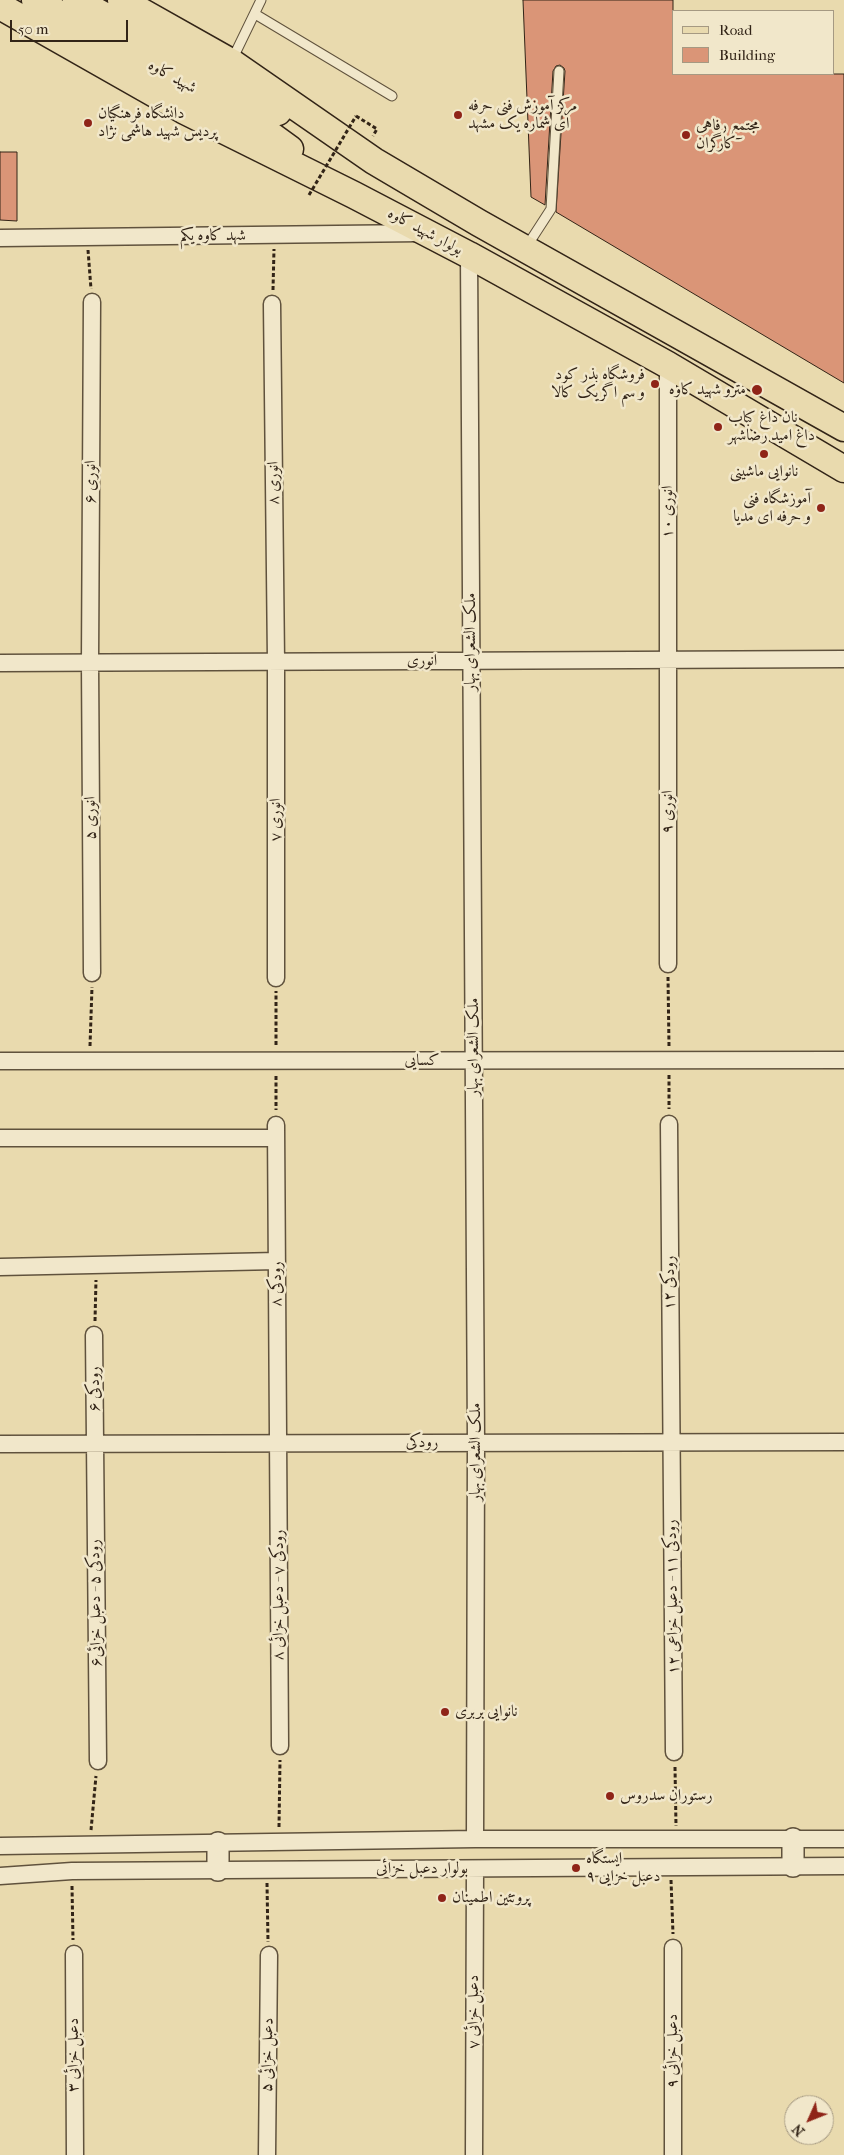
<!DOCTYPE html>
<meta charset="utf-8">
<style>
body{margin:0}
#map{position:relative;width:844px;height:2155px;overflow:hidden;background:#e9daae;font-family:"IM FELL French Canon",serif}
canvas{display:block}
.legend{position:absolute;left:672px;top:10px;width:162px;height:65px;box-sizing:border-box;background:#f1e7ca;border:1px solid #a59982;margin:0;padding:6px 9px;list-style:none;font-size:15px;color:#322417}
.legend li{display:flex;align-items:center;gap:10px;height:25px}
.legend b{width:25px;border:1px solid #a59982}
.north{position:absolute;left:784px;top:2095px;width:50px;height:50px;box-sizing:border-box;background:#f1e7ca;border:1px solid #a59982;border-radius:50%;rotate:226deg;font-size:14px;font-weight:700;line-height:20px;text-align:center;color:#322417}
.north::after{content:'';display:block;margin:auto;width:18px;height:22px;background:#8f2418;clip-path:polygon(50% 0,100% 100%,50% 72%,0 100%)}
.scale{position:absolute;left:10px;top:20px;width:118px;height:22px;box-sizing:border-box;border:2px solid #322417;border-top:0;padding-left:6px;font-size:15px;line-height:18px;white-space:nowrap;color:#322417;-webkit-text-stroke:4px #f1e7ca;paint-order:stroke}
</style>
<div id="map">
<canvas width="844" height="2155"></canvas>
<ul class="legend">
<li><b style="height:6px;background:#e9daae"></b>Road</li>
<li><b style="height:14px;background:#da9577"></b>Building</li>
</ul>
<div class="north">N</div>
<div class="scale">50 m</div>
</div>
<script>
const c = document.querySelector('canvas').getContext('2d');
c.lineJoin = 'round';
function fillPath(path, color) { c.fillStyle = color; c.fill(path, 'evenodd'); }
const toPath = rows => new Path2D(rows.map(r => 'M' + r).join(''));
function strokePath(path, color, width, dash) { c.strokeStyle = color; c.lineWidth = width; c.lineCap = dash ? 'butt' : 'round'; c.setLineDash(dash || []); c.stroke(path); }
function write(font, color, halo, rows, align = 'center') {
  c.font = font + ' "IM FELL French Canon",Amiri,serif'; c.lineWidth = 5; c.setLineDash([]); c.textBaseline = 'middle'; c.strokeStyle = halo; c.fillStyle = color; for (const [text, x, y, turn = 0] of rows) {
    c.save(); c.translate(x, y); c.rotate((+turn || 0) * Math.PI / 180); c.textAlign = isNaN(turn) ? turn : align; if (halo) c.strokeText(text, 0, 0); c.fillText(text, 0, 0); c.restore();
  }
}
const building = toPath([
 [523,0,673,0,673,74,844,74,844,383,556,212,565,71,564,68,560,65,556,66,553,71,545,205,531,197,523,0],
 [0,152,17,152,17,221,0,220,0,152]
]);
const path = toPath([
 [356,116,377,129,373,136],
 [88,250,91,289],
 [273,290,274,249],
 [668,977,669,1046],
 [276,1045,276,991],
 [90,1046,92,987],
 [669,1075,669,1109],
 [276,1076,276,1110],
 [95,1321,96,1280],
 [675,1767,676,1826],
 [279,1827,280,1760],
 [91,1830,96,1776],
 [671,1880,673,1934],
 [267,1883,268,1942],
 [72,1886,73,1940]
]);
const service = toPath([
 [255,14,392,96],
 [232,60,261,0],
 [527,246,551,209,559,71]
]);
const minor = toPath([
 [0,238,421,233],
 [469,255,476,1443,475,1839],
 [92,302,90,662,92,973],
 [272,304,276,661,276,978],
 [0,663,844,659],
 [668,964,668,365],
 [0,1061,844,1060],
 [669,1124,674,1752],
 [276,1125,280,1746],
 [0,1138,276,1138],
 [0,1267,277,1261],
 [94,1335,98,1761],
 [0,1444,844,1442],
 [0,1846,475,1839,844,1839],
 [0,1876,72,1871,844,1866],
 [74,1954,75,2155],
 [267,2155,269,1955],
 [474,2155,475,1869],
 [673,2155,673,1948]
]);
const tertiary = toPath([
 [793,1866,793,1839],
 [218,1870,218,1843]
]);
const primary = toPath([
 [35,0,257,125,290,149],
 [76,0,278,112],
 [121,0,231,62,374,161,479,223,844,428],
 [0,6,183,110,354,195,469,255,668,365,844,469]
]);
const pathBridge = toPath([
 [309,195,356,116]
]);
const markers = [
 [458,115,5,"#8f2418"],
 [88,123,5,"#8f2418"],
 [686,135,5,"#8f2418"],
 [655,384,5,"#8f2418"],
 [757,390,6,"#8f2418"],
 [718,427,5,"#8f2418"],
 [764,454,5,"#8f2418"],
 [821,508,5,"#8f2418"],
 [445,1712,5,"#8f2418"],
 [610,1796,5,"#8f2418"],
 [576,1868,5,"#8f2418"],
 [442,1898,5,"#8f2418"]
];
const streetNames = [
 ["شهید کاوه",172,77,29],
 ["بولوار شهید کاوه",425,232,28],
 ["شهد کاوه یکم",213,236],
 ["انوری ۶",91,482,-90],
 ["انوری ۸",274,483,-91],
 ["انوری ۱۰",668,512,-90],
 ["ملک الشعرای بهار",471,642,-90],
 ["انوری",422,661],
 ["انوری ۹",668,812,-90],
 ["انوری ۵",91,818,-91],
 ["انوری ۷",276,820,-90],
 ["ملک الشعرای بهار",474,1047,-90],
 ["کسایی",422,1061],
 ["رودکی ۱۲",670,1283,-90],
 ["رودکی ۸",277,1284,-90],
 ["رودکی ۶",95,1389,-90],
 ["رودکی",422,1443],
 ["ملک الشعرای بهار",476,1452,-90],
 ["رودکی ۷ - دعبل خزائی ۸",279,1595,-90],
 ["رودکی ۱۱ - دعبل خزاعی ۱۲",673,1597,-91],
 ["رودکی ۵ - دعبل خزائی۶",96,1603,-91],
 ["بولوار دعبل خزائی",422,1869],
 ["دعبل خزائی ۷",474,2012,-90],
 ["دعبل خزائی ۹",673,2051,-90],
 ["دعبل خزائی ۳",74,2055,-90],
 ["دعبل خزائی ۵",268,2055,-89]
];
const poiNames = [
 ["مرکز آموزش فنی حرفه",468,106],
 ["ای شماره یک مشهد",468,124],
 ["دانشگاه فرهنگیان",98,114],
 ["پردیس شهید هاشمی نژاد",98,132],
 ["مجتمع رفاهی",696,126],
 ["کارگران",696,144],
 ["فروشگاه بذر کود",645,375,"right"],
 ["و سم اگریک کالا",645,393,"right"],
 ["مترو شهید کاوه",746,390,"right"],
 ["نان داغ کباب",728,418],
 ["داغ امید رضاشهر",728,436],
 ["نانوایی ماشینی",764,472,"center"],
 ["آموزشگاه فنی",811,499,"right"],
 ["و حرفه ای مدیا",811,517,"right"],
 ["نانوایی بربری",455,1712],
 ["رستوران سدروس",620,1796],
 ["ایستگاه",586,1859],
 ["دعبل خزایی ۹",586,1877],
 ["پروتئین اطمینان",452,1898]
];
fillPath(building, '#da9577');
strokePath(building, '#322417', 1);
strokePath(service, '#60523d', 11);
strokePath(minor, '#60523d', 19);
strokePath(tertiary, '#60523d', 24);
strokePath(primary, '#322417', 29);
strokePath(path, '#322417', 3, [4, 2.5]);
strokePath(service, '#f1e7ca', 9);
strokePath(minor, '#f1e7ca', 16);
strokePath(tertiary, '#f1e7ca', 21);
strokePath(primary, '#e9daae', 26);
strokePath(pathBridge, '#322417', 3, [4, 2.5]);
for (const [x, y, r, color] of markers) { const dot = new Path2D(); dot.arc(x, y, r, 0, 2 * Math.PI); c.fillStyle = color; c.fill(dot); strokePath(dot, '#f1e7ca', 2); }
write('16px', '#322417', '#f1e7ca', streetNames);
write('16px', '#322417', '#f1e7ca', poiNames, 'left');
</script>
